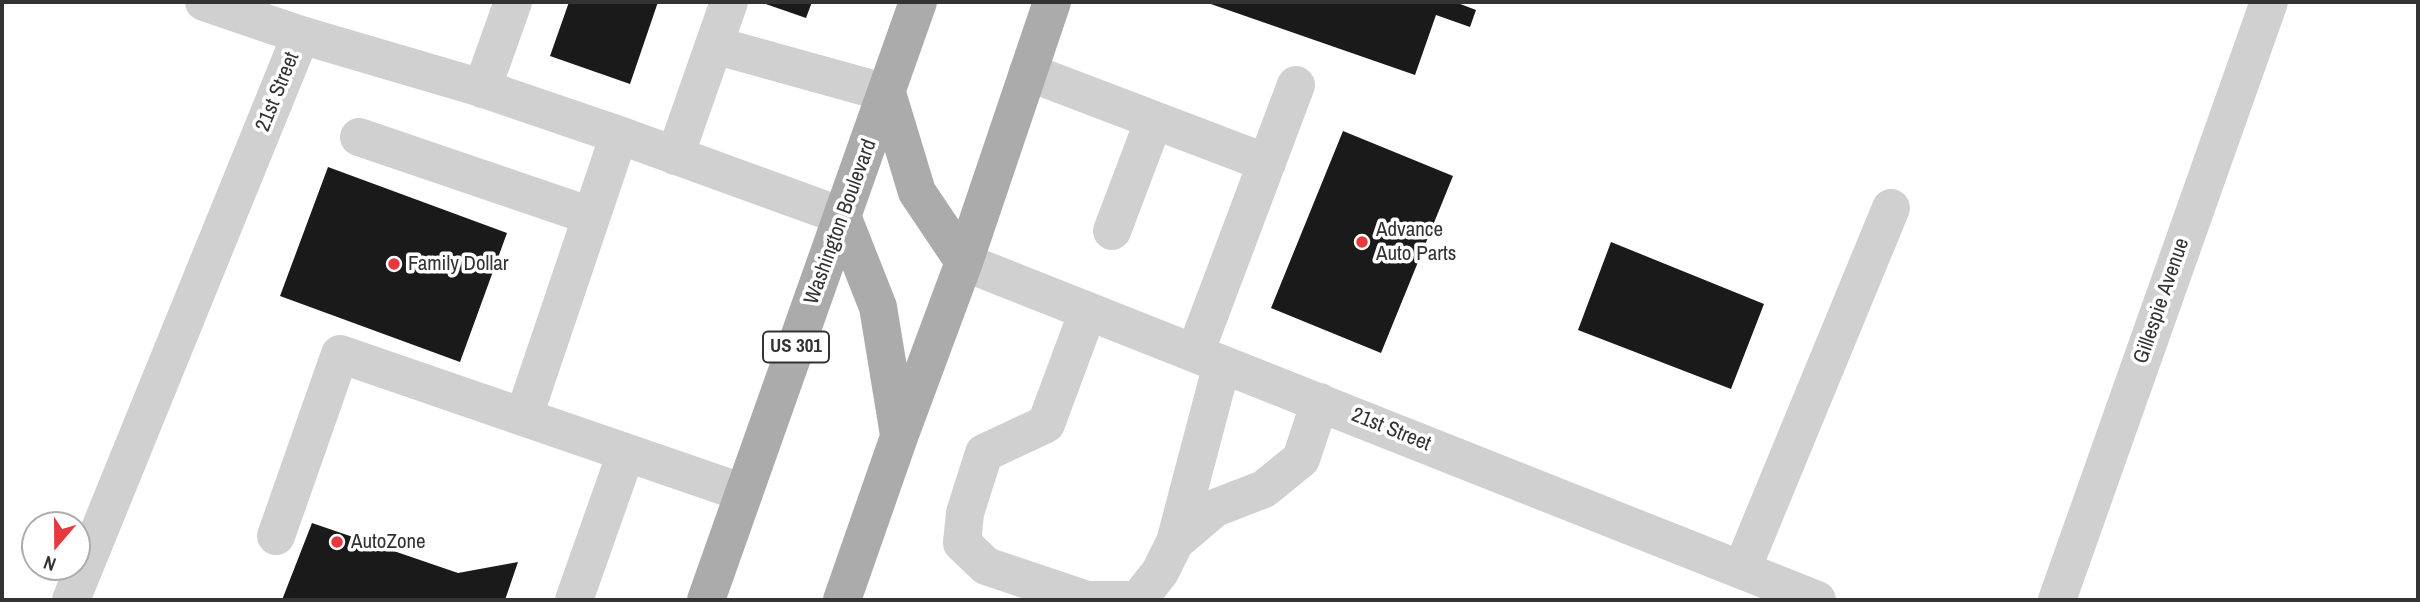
<!DOCTYPE html>
<style>
body{margin:0}
#map{position:relative;width:2420px;height:602px;overflow:hidden;background:#fff;font-family:"Archivo Narrow",sans-serif}
canvas{display:block}
.frame{position:absolute;inset:0;border:4px solid #333;pointer-events:none}
.north{position:absolute;left:21px;top:511px;width:70px;height:70px;box-sizing:border-box;background:#fff;border:2px solid #adadad;border-radius:50%;rotate:200deg;font-size:19px;font-weight:700;line-height:28px;text-align:center;color:#333}
.north::after{content:'';display:block;margin:auto;width:24px;height:32px;background:#e6393e;clip-path:polygon(50% 0,100% 100%,50% 72%,0 100%)}
</style>
<div id="map">
<canvas width="2420" height="602"></canvas>
<div class="frame"></div>
<div class="north">N</div>
</div>
<script>
const c = document.querySelector('canvas').getContext('2d');
c.lineJoin = 'round';
function fillPath(path, color) { c.fillStyle = color; c.fill(path, 'evenodd'); }
const toPath = rows => new Path2D(rows.map(r => 'M' + r).join(''));
function strokePath(path, color, width, dash) { c.strokeStyle = color; c.lineWidth = width; c.lineCap = dash ? 'butt' : 'round'; c.setLineDash(dash || []); c.stroke(path); }
function write(font, color, halo, rows, align = 'center') {
  c.font = font + ' "Archivo Narrow",sans-serif'; c.lineWidth = 7; c.setLineDash([]); c.textBaseline = 'middle'; c.strokeStyle = halo; c.fillStyle = color; for (const [text, x, y, turn = 0] of rows) {
    c.save(); c.translate(x, y); c.rotate((+turn || 0) * Math.PI / 180); c.textAlign = isNaN(turn) ? turn : align; if (halo) c.strokeText(text, 0, 0); c.fillText(text, 0, 0); c.restore();
  }
}
const building = toPath([
 [569,2,658,2,630,84,550,56],
 [760,2,812,2,806,18],
 [1205,2,1455,2,1476,10,1470,27,1436,15,1415,75],
 [1343,131,1453,176,1381,353,1271,308],
 [328,167,507,233,460,362,280,296],
 [1611,242,1764,304,1731,389,1578,330],
 [312,523,458,573,518,562,505,600,282,600]
]);
const minor = toPath([
 [204,2,301,35],
 [714,45,887,93],
 [1028,72,1267,163],
 [482,89,513,2],
 [359,137,591,216],
 [675,156,729,2],
 [1112,231,1154,120],
 [964,262,1817,600],
 [1088,311,1046,424,984,453,965,513,962,543,986,566,1087,600,1138,600,1160,572,1175,542,1215,508,1264,489,1301,459,1320,402],
 [1195,353,1296,85],
 [524,416,619,135],
 [276,536,340,354,744,493],
 [1175,542,1222,364],
 [1742,569,1891,208],
 [71,600,301,35,478,87,619,135,842,216],
 [574,600,626,453],
 [2057,600,2269,2]
]);
const major = toPath([
 [887,93,917,192,964,262],
 [842,216,878,307,899,435],
 [706,600,918,2],
 [842,600,899,437,964,262,1052,2]
]);
const markers = [
 [1362,242,7,"#e6393e"],
 [394,264,7,"#e6393e"],
 [337,542,7,"#e6393e"]
];
const shields = [
 [796,347,66]
];
const shieldNames = [
 ["US 301",796,347]
];
const streetNames = [
 ["21st Street",278,92,-68],
 ["Washington Boulevard",841,222,-70],
 ["Gillespie Avenue",2162,301,-71],
 ["21st Street",1391,430,22]
];
const poiNames = [
 ["Advance",1376,230],
 ["Auto Parts",1376,254],
 ["Family Dollar",408,264],
 ["AutoZone",351,542]
];
fillPath(building, '#1a1a1a');
strokePath(minor, '#d0d0d0', 38);
strokePath(major, '#ababab', 38);
for (const [x, y, r, color] of markers) { const dot = new Path2D(); dot.arc(x, y, r, 0, 2 * Math.PI); c.fillStyle = color; c.fill(dot); strokePath(dot, '#fff', 2.5); }
for (const [x, y, w] of shields) { const box = new Path2D(); box.roundRect(x - w / 2, y - 15.5, w, 31, 5); c.fillStyle = '#fff'; c.fill(box); strokePath(box, '#333', 2); }
write('bold 19px', '#333', null, shieldNames);
write('21px', '#333', '#fff', streetNames);
write('21px', '#333', '#fff', poiNames, 'left');
</script>
